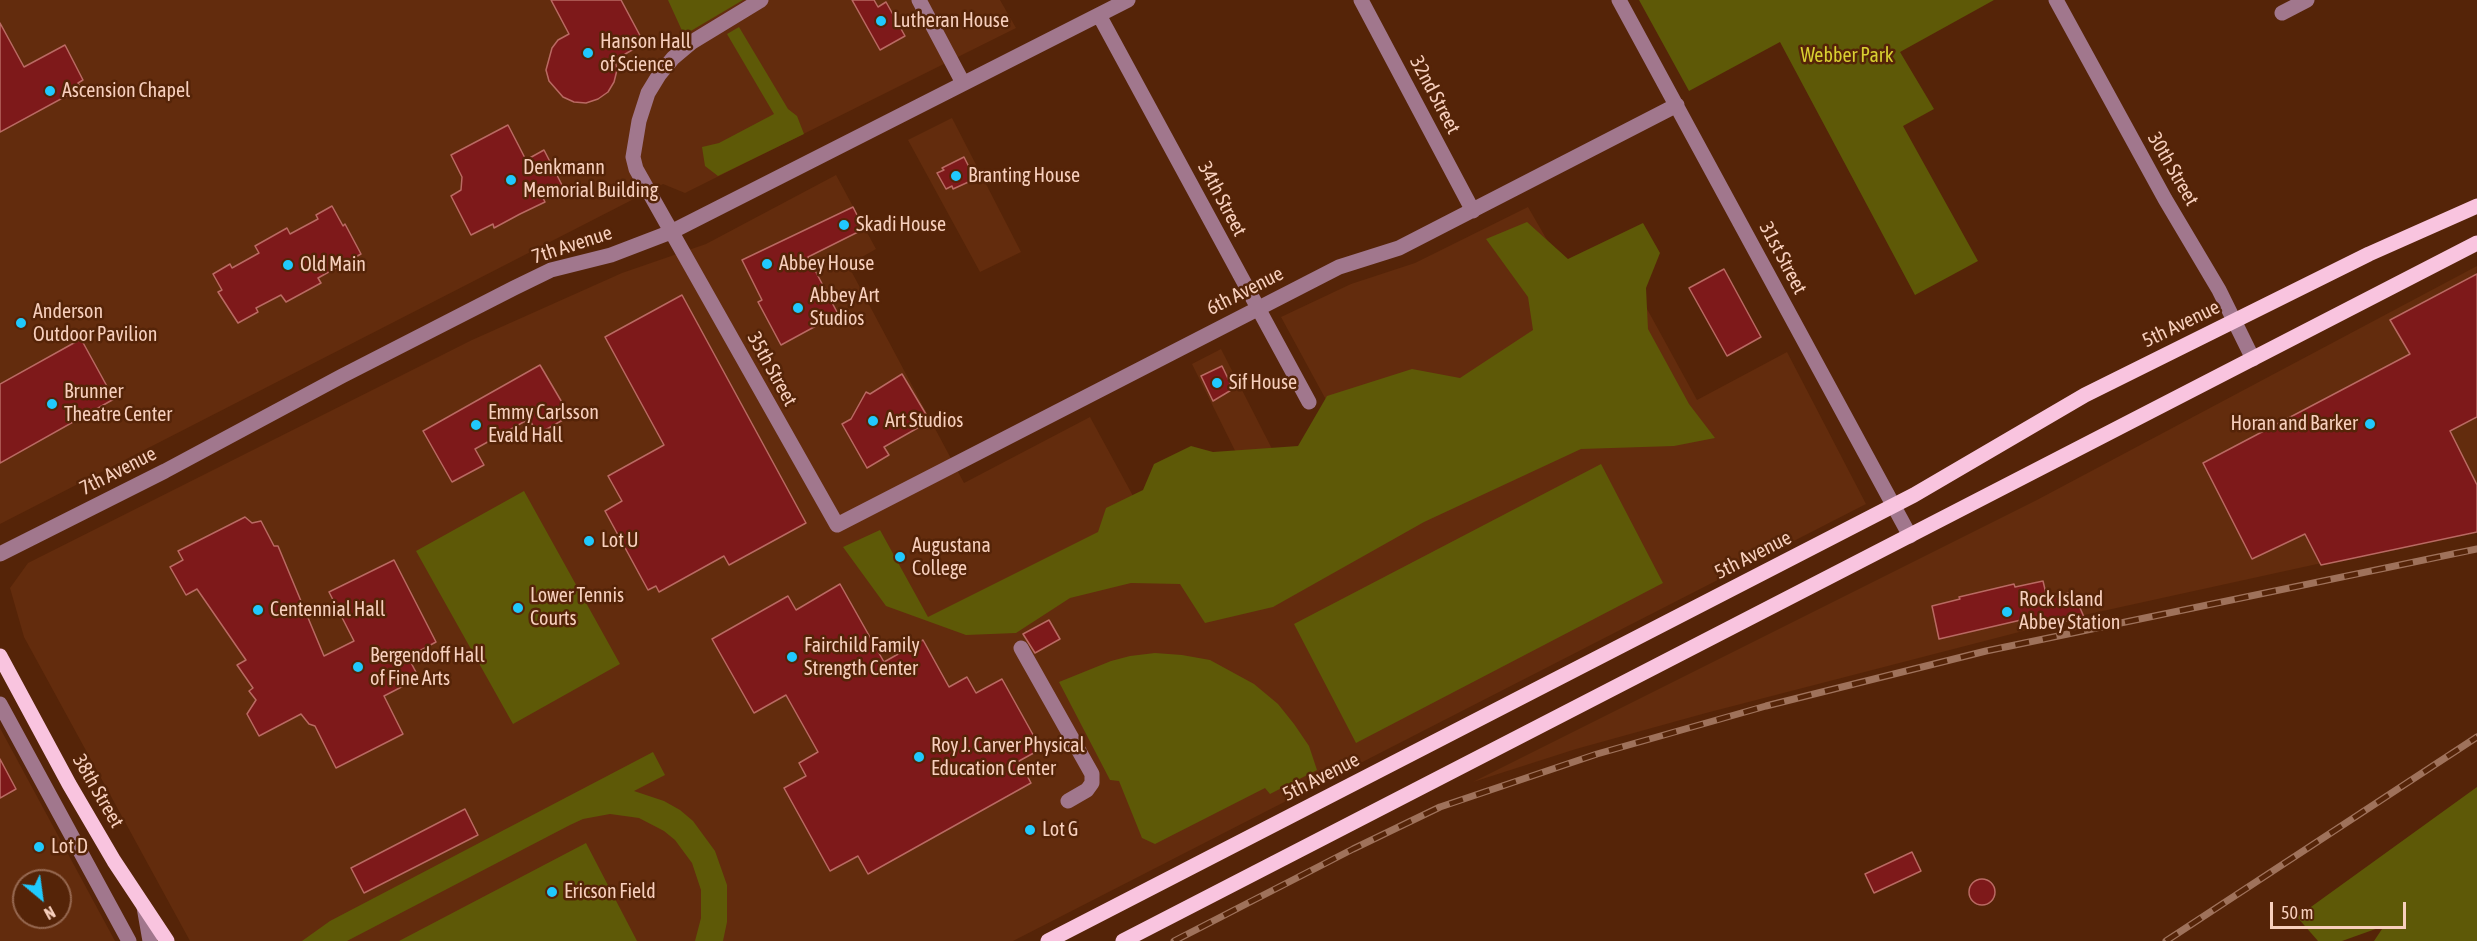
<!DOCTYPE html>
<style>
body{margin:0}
#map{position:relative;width:2477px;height:941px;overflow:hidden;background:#552408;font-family:"Asap Condensed",sans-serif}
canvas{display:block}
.north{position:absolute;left:12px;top:869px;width:60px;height:60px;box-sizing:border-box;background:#552408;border:2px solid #966850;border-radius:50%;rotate:151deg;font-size:16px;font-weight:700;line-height:24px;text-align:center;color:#f7cfbd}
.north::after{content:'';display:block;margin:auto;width:21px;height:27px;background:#20c9fd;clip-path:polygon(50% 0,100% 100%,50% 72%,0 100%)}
.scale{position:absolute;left:2270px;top:902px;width:136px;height:27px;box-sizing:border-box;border:3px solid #f7cfbd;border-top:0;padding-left:8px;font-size:18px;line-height:21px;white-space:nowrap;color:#f7cfbd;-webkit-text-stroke:4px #552408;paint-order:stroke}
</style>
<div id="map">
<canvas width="2477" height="941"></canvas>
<div class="north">N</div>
<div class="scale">50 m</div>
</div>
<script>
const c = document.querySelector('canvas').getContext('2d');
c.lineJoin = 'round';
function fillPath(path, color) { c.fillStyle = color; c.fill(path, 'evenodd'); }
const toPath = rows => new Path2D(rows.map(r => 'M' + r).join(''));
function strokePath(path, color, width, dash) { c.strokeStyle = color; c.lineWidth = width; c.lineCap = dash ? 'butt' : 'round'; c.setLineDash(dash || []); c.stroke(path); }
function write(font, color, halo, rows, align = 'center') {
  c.font = font + ' "Asap Condensed",sans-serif'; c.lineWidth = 5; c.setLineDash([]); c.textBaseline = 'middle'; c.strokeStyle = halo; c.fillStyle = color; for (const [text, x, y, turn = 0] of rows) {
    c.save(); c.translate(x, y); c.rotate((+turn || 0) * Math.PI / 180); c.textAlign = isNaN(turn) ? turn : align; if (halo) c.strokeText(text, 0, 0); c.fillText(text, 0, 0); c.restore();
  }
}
const built = toPath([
 [0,0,1000,0,1016,28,685,193,663,184,0,524],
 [952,118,1021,252,980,272,908,140],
 [836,175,876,249,848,265,964,483,1090,417,1163,551,1261,503,1192,364,1221,349,1292,488,1356,455,1281,317,1351,284,1415,263,1528,207,1577,292,1624,267,1697,400,1787,352,1866,504,1013,941,190,941,24,637,10,588,28,563,472,340,622,273,706,244],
 [2477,266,2477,529,2089,614,1706,713,1576,749,1473,782,2035,501],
 [0,728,115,941,0,941],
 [24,881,60,881,60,917,24,917]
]);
const green = toPath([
 [668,0,743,0,684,35],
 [1639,0,1994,0,1900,52,1934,109,1903,126,1978,261,1915,295,1780,42,1689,91],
 [739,27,788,109,797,116,804,134,718,176,705,166,702,147,719,143,774,114,727,34],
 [1527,222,1568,259,1643,223,1660,253,1646,288,1648,329,1689,404,1715,438,1674,446,1581,449,1424,522,1273,607,1205,623,1180,584,1131,583,1070,598,1016,633,966,635,886,606,843,547,880,530,928,617,1098,532,1106,508,1143,490,1154,464,1191,446,1213,452,1298,446,1327,396,1412,369,1460,378,1533,330,1528,297,1486,239],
 [1601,464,1663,583,1356,743,1294,624],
 [524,491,620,664,513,724,416,551],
 [1155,653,1182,655,1210,660,1254,684,1278,704,1294,724,1309,746,1317,770,1270,794,1265,788,1155,844,1142,838,1119,781,1110,780,1059,682,1111,661,1130,656],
 [653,752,665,775,634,791,664,801,680,810,693,821,715,851,727,885,727,922,723,941,695,941,701,918,701,890,692,863,675,840,664,831,639,818,610,814,583,819,570,825,347,941,302,941,330,921],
 [2477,787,2477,941,2374,941,2384,926,2342,941,2318,941,2297,917],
 [586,843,637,941,399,941]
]);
const building = toPath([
 [551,0,621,0,644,43,615,60,617,70,614,82,608,92,598,99,586,103,574,102,563,97,549,81,546,70,552,48,558,40,569,34,551,0],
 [852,0,874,0,878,7,886,2,905,36,880,50,852,0],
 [0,23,24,67,65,45,83,80,78,83,81,88,0,132,0,23],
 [508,125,526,160,544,150,563,187,543,198,545,202,520,214,494,228,493,224,471,235,451,196,461,190,462,177,451,155,508,125],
 [964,157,975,179,953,189,952,186,946,189,937,173,944,170,942,168,964,157],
 [332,206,343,226,345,224,361,254,318,278,321,283,286,302,281,295,256,308,258,312,238,323,218,292,222,290,213,274,230,264,232,268,259,253,255,246,287,228,290,234,318,219,316,215,332,206],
 [853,207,864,229,808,257,838,314,781,345,758,302,762,300,742,260,853,207],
 [1724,269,1761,337,1727,356,1689,288,1724,269],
 [2477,274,2477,417,2450,431,2477,485,2477,532,2321,565,2305,534,2252,559,2203,463,2410,354,2390,320,2477,274],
 [682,295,806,523,729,565,724,556,659,592,656,586,648,590,605,511,622,501,608,476,664,445,605,337,682,295],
 [81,339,114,399,0,463,0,384,81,339],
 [540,365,570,416,538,434,529,419,475,449,484,465,452,482,423,431,540,365],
 [1222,366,1233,389,1213,401,1201,376,1222,366],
 [902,374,930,421,884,447,889,455,867,468,842,424,851,419,866,392,870,394,902,374],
 [245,517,252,523,261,521,274,546,278,546,324,656,354,641,329,592,394,560,436,642,408,657,419,678,384,696,403,734,336,768,315,726,309,724,301,714,259,736,247,714,256,700,249,691,253,688,237,665,246,660,197,589,186,595,170,567,183,560,178,551,245,517],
 [2043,581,2047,598,2073,592,2084,617,2036,628,2034,617,1939,639,1932,606,1960,599,1959,597,2014,584,2015,587,2043,581],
 [840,584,884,662,923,640,949,687,967,677,976,693,1002,679,1041,749,1019,761,1031,783,868,874,858,856,830,871,784,788,806,776,799,763,818,752,786,695,754,713,712,639,788,596,796,610,840,584],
 [1049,620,1060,639,1035,653,1023,634,1049,620],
 [0,759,16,789,0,798,0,759],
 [465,809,478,835,364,893,351,868,465,809],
 [1912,852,1921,871,1874,893,1865,874,1912,852],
 '1969 892a13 13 0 1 1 26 0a13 13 0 1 1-26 0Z'
]);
const minor = toPath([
 [761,0,692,42,673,58,659,75,648,93,639,121,633,157,636,169,837,525,1339,267,1399,248,1677,105],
 [919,0,963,83],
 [1361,0,1473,211],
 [1619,0,1910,536],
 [2056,0,2165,199,2219,290,2253,359],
 [2282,13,2307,0],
 [1099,15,1309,402],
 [0,554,165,471,342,376,514,288,551,270,611,255,671,232,1128,0],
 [1021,648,1092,774,1092,783,1087,790,1068,801],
 [0,704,129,941],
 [144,907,150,941]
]);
const major = toPath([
 [0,656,69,784,114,861,167,941],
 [1048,941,1914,495,2085,395,2369,254,2477,206],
 [1123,941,2477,243]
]);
const rail = toPath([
 [1174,941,1353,849,1440,807,1597,754,1766,706,1986,651,2477,549],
 [2166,941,2477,737]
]);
const markers = [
 [881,21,6,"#20c9fd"],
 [588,53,6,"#20c9fd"],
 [50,91,6,"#20c9fd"],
 [956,176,6,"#20c9fd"],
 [511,180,6,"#20c9fd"],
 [844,225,6,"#20c9fd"],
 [767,264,6,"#20c9fd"],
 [288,265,6,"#20c9fd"],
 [798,308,6,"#20c9fd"],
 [21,323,6,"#20c9fd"],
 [1217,383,6,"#20c9fd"],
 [52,404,6,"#20c9fd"],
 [873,421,6,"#20c9fd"],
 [2370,424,6,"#20c9fd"],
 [476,425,6,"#20c9fd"],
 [589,541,6,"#20c9fd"],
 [900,557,6,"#20c9fd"],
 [518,608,6,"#20c9fd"],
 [258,610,6,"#20c9fd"],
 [2007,612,6,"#20c9fd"],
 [792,657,6,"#20c9fd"],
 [358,667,6,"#20c9fd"],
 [919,757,6,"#20c9fd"],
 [1030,830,6,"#20c9fd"],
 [39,847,6,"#20c9fd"],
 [552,892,6,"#20c9fd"]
];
const poiNames = [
 ["Lutheran House",893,21],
 ["Hanson Hall",600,42],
 ["of Science",600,65],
 ["Ascension Chapel",62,91],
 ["Denkmann",523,168],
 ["Memorial Building",523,191],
 ["Branting House",968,176],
 ["Skadi House",856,225],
 ["Abbey House",779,264],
 ["Old Main",300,265],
 ["Abbey Art",810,296],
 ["Studios",810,319],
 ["Anderson",33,312],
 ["Outdoor Pavilion",33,335],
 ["Sif House",1229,383],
 ["Brunner",64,392],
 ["Theatre Center",64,415],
 ["Emmy Carlsson",488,413],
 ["Evald Hall",488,436],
 ["Art Studios",885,421],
 ["Horan and Barker",2358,424,"right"],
 ["Lot U",601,541],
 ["Augustana",912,546],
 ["College",912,569],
 ["Lower Tennis",530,596],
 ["Courts",530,619],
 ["Rock Island",2019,600],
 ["Abbey Station",2019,623],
 ["Centennial Hall",270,610],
 ["Fairchild Family",804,646],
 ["Strength Center",804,669],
 ["Bergendoff Hall",370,656],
 ["of Fine Arts",370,679],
 ["Roy J. Carver Physical",931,746],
 ["Education Center",931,769],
 ["Lot G",1042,830],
 ["Lot D",51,847],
 ["Ericson Field",564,892]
];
const parkNames = [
 ["Webber Park",1847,56]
];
const streetNames = [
 ["32nd Street",1435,95,62],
 ["30th Street",2173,169,60],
 ["34th Street",1222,199,62],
 ["7th Avenue",572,245,-18],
 ["31st Street",1783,258,62],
 ["6th Avenue",1245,291,-27],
 ["5th Avenue",2181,324,-26],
 ["35th Street",772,369,61],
 ["7th Avenue",118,471,-27],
 ["5th Avenue",1753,555,-27],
 ["5th Avenue",1321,777,-27],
 ["38th Street",98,791,60]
];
fillPath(built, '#632c0d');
fillPath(green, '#5e5907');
fillPath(building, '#7e191a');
strokePath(building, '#b96a63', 1.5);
strokePath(minor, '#a1778d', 15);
strokePath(major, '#f9c4df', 15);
strokePath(rail, '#9f725b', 7);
strokePath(rail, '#552408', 4.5, [14]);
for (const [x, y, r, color] of markers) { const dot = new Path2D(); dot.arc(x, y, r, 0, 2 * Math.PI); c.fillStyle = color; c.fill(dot); strokePath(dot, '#552408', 2); }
write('20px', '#f7cfbd', '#552408', poiNames, 'left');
write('20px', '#d8cf31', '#552408', parkNames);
write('20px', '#f7cfbd', '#552408', streetNames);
</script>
